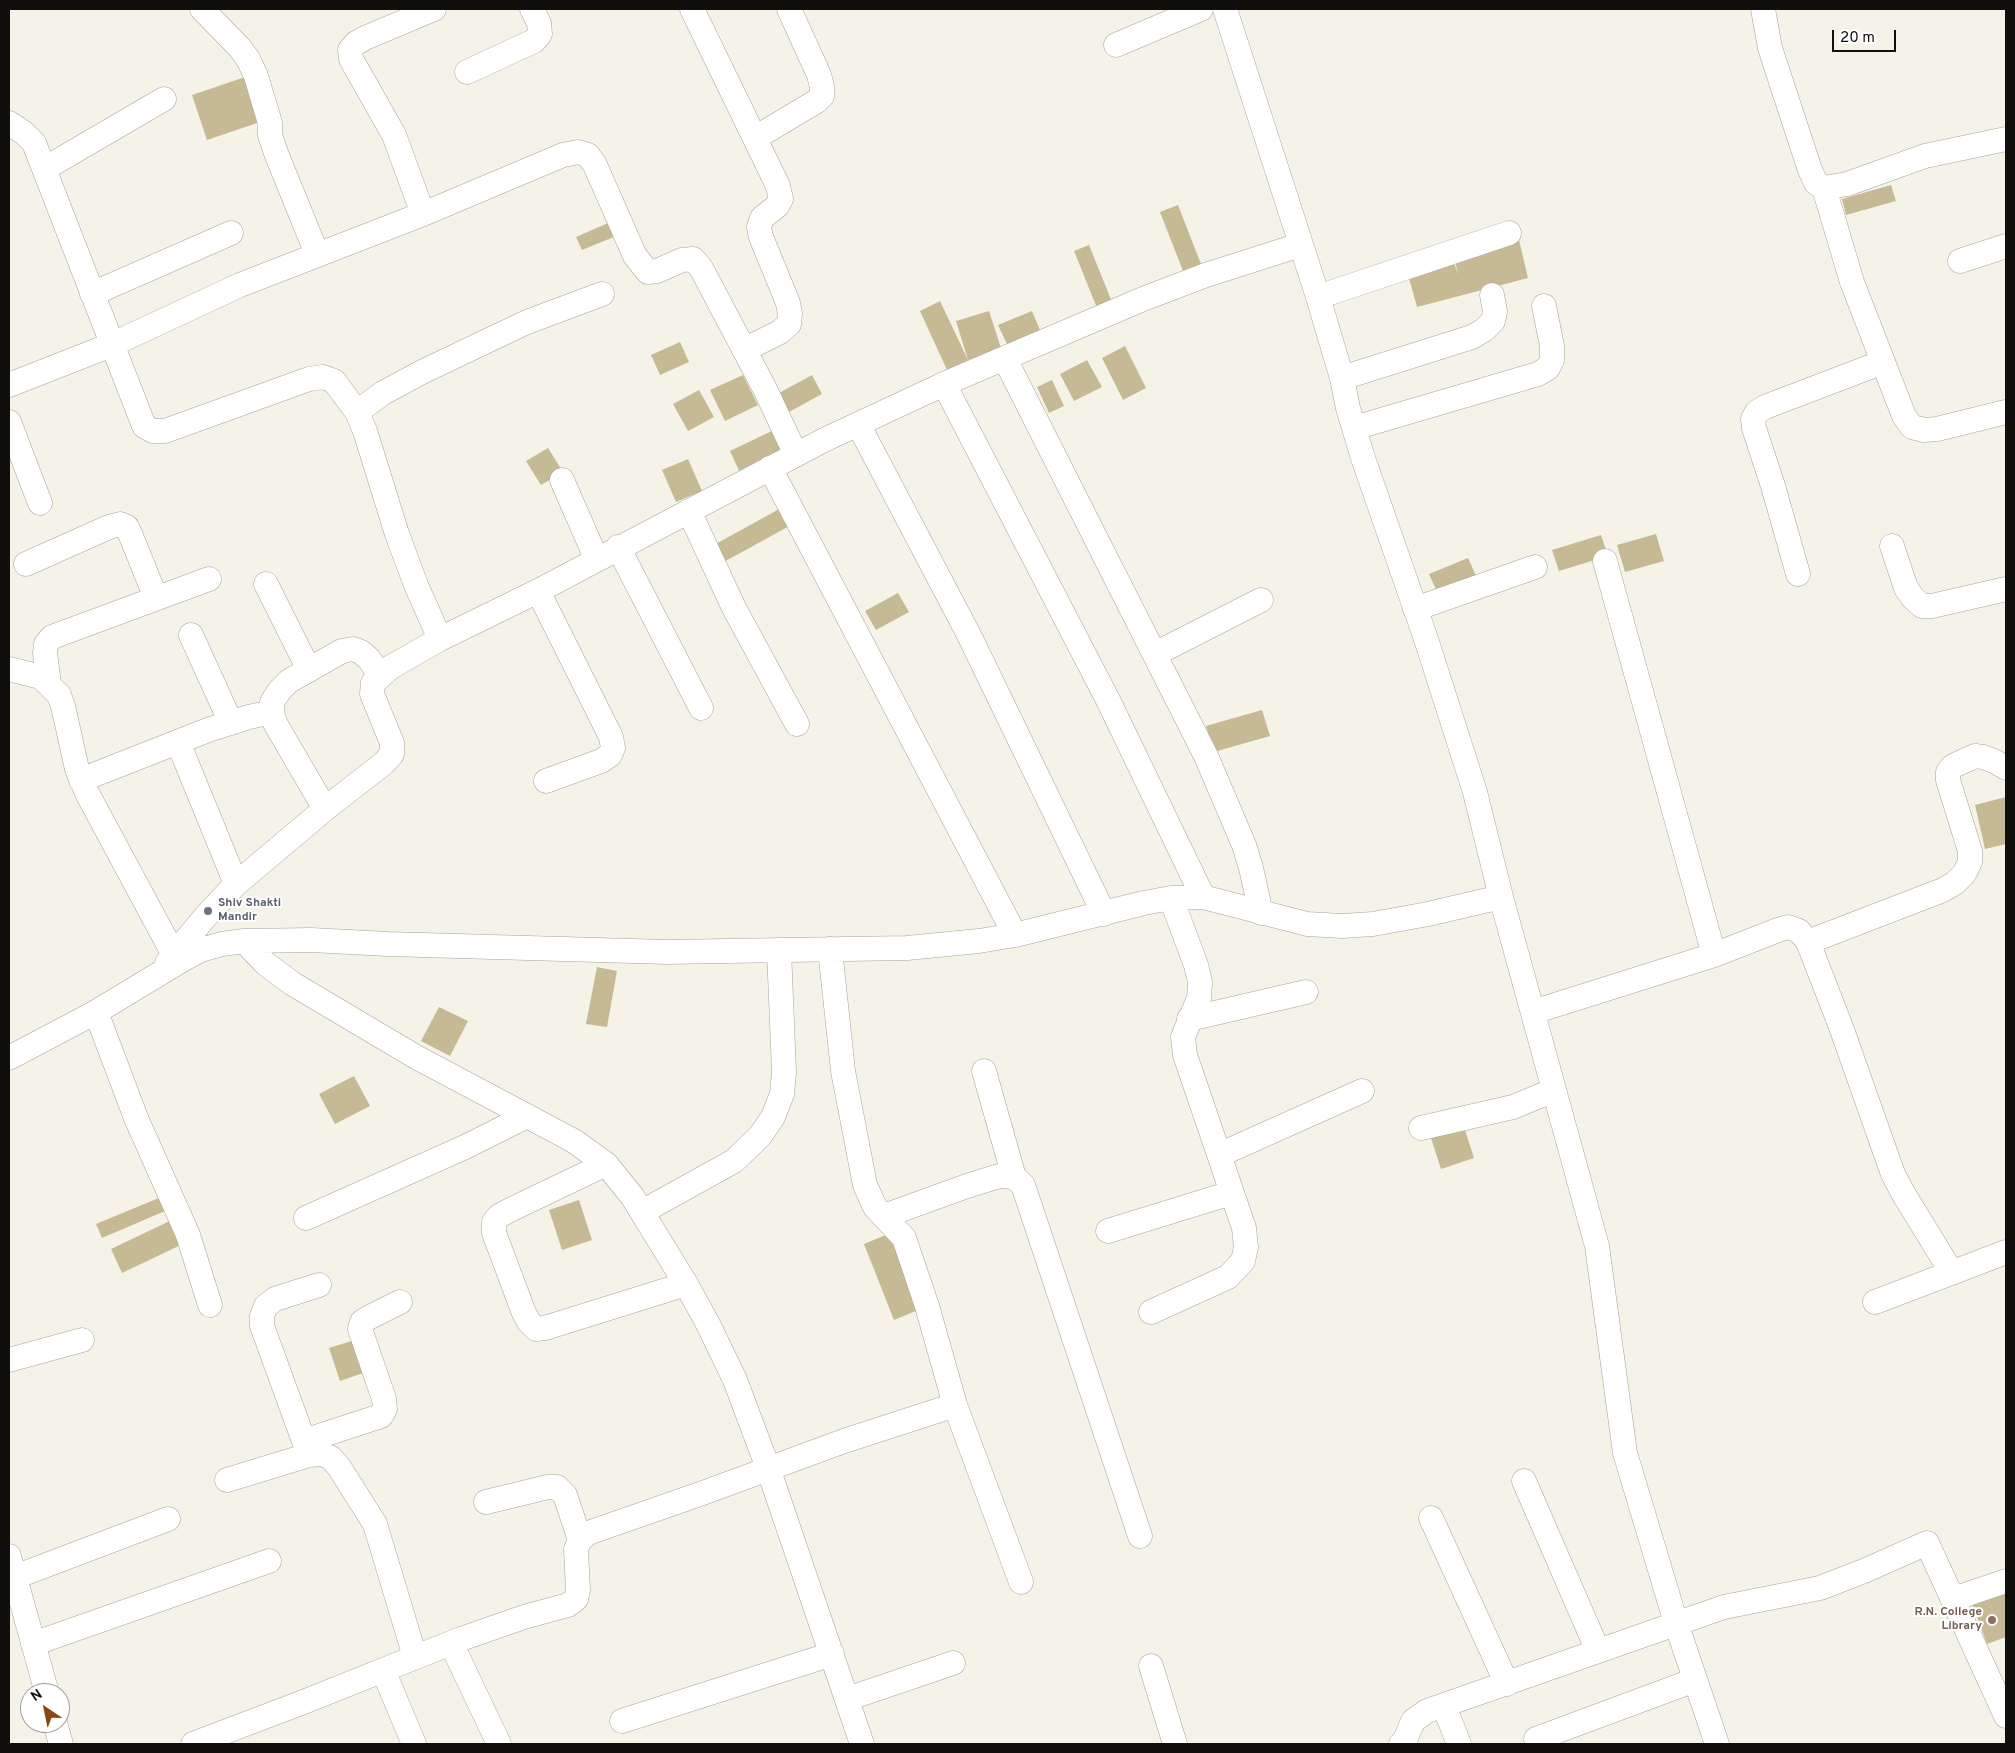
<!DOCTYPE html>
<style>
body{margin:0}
#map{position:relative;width:2015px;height:1753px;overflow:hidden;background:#f5f2e8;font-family:Overpass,sans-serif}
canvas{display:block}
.frame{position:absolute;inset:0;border:10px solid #100f0c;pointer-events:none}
.north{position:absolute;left:20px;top:1683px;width:50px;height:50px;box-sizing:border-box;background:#fff;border:1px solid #9f9f9e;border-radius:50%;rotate:326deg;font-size:14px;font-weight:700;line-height:20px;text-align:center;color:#100f0c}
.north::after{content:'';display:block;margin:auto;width:18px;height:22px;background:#884811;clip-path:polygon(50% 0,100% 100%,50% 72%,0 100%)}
.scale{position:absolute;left:1832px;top:30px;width:64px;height:22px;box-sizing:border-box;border:2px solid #100f0c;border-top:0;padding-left:6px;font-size:15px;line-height:18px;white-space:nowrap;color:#100f0c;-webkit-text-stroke:4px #fff;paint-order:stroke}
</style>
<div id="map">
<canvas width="2015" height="1753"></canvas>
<div class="frame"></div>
<div class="north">N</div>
<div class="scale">20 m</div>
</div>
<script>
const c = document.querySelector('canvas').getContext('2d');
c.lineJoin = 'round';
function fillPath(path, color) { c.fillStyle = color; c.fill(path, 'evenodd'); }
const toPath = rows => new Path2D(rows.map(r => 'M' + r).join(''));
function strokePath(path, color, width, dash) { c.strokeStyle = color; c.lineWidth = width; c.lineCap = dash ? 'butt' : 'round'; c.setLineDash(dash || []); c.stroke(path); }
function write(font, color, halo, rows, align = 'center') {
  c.font = font + ' Overpass,sans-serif'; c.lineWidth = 4; c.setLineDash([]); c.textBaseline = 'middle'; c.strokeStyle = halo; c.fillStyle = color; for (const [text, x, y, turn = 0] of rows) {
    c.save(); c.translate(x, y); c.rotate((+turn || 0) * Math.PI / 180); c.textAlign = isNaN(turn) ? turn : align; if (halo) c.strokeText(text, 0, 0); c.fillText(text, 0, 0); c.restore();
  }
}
const building = toPath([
 [251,75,266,120,207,140,192,95],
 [1891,185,1896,201,1846,215,1842,199],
 [1178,205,1201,264,1183,271,1160,212],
 [615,220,621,234,582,250,576,237],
 [1519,240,1528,278,1417,307,1407,271,1453,259,1458,275,1454,256,1481,249,1484,258,1482,249],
 [1089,245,1112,302,1097,308,1074,251],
 [940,301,968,360,956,321,989,311,1001,348,968,360,947,370,920,311],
 [1032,311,1040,330,1007,344,998,325],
 [680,342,689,362,660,375,651,355],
 [1125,346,1146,388,1123,400,1102,358],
 [1087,360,1102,387,1074,401,1060,374],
 [743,375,758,405,725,421,710,390],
 [812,375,822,394,789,412,779,393],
 [1052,380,1064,406,1049,413,1037,387],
 [699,390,714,417,688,431,673,404],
 [776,429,788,453,741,475,730,451],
 [548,448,563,472,541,485,526,461],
 [688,459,702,491,676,502,662,470],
 [783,507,793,524,722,563,712,546],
 [1656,534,1664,561,1625,572,1617,545],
 [1601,535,1608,556,1559,571,1552,550],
 [1468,558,1477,578,1438,594,1429,574],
 [898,593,909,612,876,630,865,611],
 [1262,710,1270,736,1214,752,1206,726],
 [2006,797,2006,844,1985,849,1975,805],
 [597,967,617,971,607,1027,586,1024],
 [439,1007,468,1021,450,1056,421,1041],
 [354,1076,370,1106,335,1124,319,1094],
 [1464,1127,1474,1158,1441,1169,1431,1138],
 [166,1195,172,1208,102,1238,96,1224],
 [579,1200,592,1240,562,1250,549,1210],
 [176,1218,187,1242,122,1273,111,1249],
 [893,1232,923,1308,894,1320,864,1244],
 [358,1339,369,1371,340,1381,329,1348],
 [2006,1589,2006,1637,1987,1644,1972,1603]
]);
const minor = toPath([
 [202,9,240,48,248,59,256,76,270,123,270,135,276,153,317,254],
 [692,9,778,186,781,199,777,206,762,218,759,227,761,237,788,303,790,314,789,324,780,332,744,350],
 [1225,9,1318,297,1342,378,1348,408,1363,458,1426,639,1475,792,1501,897,1597,1246,1625,1453,1676,1623,1717,1744],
 [1763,9,1770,48,1810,170,1816,183,1824,188,1847,184,1925,156,2006,139],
 [1116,45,1201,9],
 [467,72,534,41,540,34,539,23,532,9],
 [9,123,24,133,34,143,144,426,153,431,165,431,309,379,323,377,334,381,357,412,365,431,397,534,416,585,440,639],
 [755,138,817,101,822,96,822,87,819,75,789,9],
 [44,169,164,99],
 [1824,188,1852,282,1904,416,1912,427,1924,430,1937,429,2006,412],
 [423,214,394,135,351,59,350,50,356,43,365,38,434,9],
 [1960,261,2006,246],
 [92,294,231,233],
 [1318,297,1509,233],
 [1005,359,1206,756,1244,845,1251,868,1261,913],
 [1342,378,1472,337,1484,330,1493,321,1495,312,1492,295],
 [944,384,1108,700,1203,897],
 [9,385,111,345,240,285,423,214,563,155,578,152,588,155,595,165,635,256,648,272,657,271,682,260,693,259,701,268,766,391,796,455],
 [357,412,383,393,424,371,527,322,602,294],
 [9,422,40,503],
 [858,424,969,635,1104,914],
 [1354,428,1538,374,1548,368,1552,360,1552,346,1544,306],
 [770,468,1015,935],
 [562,480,596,558],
 [689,511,734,608,797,724],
 [1892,546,1906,588,1913,598,1922,606,1932,606,2006,589],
 [618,547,701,708],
 [1605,561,1714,955],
 [26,564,109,527,120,524,127,527,131,536,156,598],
 [1798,574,1773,486,1754,428,1753,419,1757,412,1765,407,1883,362],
 [266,584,309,670],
 [538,591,611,737,613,748,610,755,601,761,546,781],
 [1415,609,1535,567],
 [191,635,231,723],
 [1155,654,1261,600],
 [9,669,41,677,59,695,63,706,77,769,87,793,174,955],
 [49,684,45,653,46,644,52,637,209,579],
 [178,742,236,884],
 [81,780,208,730,249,717,272,712],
 [325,809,275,723,272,712,272,702,280,690,289,681,342,651,353,649,361,652,369,659,380,675],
 [244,941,266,964,293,984,416,1057,574,1141,606,1164,632,1196,686,1284,708,1324,735,1380,768,1468,862,1744],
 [1808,942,1943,890,1955,883,1964,874,1970,862,1970,851,1948,780,1948,772,1953,766,1975,756,1983,757,1994,761,2006,768],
 [830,949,843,1071,865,1185,875,1207,904,1238,927,1306,955,1405,1021,1582],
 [167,963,206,916,236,884,325,809,384,763,392,754,392,743,372,694,373,683,391,667,440,639,538,591,824,440,944,384,1143,299,1206,275,1300,245],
 [96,1012,136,1118,188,1235,210,1305],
 [1533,1012,1714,955,1778,930,1788,927,1799,931,1808,942,1841,1027,1893,1174,1903,1193,1952,1273],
 [1189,1019,1306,992],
 [9,1058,96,1012,182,960,201,950,222,944,244,941,311,940,388,944,667,952,907,948,979,941,1015,935,1144,903,1171,898,1203,897,1307,924,1342,926,1373,924,1428,914,1501,897],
 [984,1071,1014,1177],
 [1421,1128,1513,1107,1554,1090],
 [1219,1155,1362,1091],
 [606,1164,510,1210,499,1216,494,1222,494,1233,524,1313,529,1322,536,1329,545,1328,686,1284],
 [642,1212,734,1161,760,1136,773,1117,782,1094,784,1072,779,950],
 [884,1216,967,1186,999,1176,1014,1177,1023,1185,1140,1536],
 [306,1218,465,1147,527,1116],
 [1108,1231,1231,1193],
 [1875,1302,2006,1252],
 [1151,1312,1228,1277,1243,1261,1246,1247,1244,1228,1185,1055,1183,1037,1199,998,1200,982,1196,965,1171,898],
 [9,1360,82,1340],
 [304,1441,381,1416,385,1409,384,1399,360,1329,362,1322,368,1318,400,1302],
 [309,1455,262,1326,262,1316,266,1306,275,1299,319,1285],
 [227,1480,309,1455,322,1454,331,1458,339,1467,375,1524,415,1657],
 [1524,1481,1598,1651],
 [486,1502,548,1487,557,1487,565,1495,580,1540],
 [1431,1518,1507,1684],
 [9,1556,47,1693],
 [15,1577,168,1519],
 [1953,1599,2006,1581],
 [451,1643,499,1744],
 [33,1644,269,1561],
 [1151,1666,1175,1744],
 [383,1670,414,1744],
 [847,1699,953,1663],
 [1444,1706,1459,1744],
 [622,1721,832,1654],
 [55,1723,61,1744],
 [1536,1739,1695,1680],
 [193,1744,301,1703,461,1639,524,1617,568,1605,576,1599,578,1590,576,1549,580,1540,588,1533,700,1494,844,1441,955,1405],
 [1401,1744,1405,1740,1413,1721,1427,1711,1724,1607,1820,1588,1864,1571,1927,1543,2006,1716]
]);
const markers = [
 [208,911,5,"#6b7280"],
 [1992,1620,5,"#8d6e63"]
];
const worshipNames = [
 ["Shiv Shakti",218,904],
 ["Mandir",218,918]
];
const educationNames = [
 ["R.N. College",1982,1613],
 ["Library",1982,1627]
];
fillPath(building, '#c6ba95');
strokePath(minor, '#a6a39a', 25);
strokePath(minor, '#fff', 24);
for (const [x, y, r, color] of markers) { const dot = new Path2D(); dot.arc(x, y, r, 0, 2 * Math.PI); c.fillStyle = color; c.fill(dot); strokePath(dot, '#fff', 2); }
write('bold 12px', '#5b616d', '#fff', worshipNames, 'left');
write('bold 12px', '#785e54', '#fff', educationNames, 'right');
</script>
